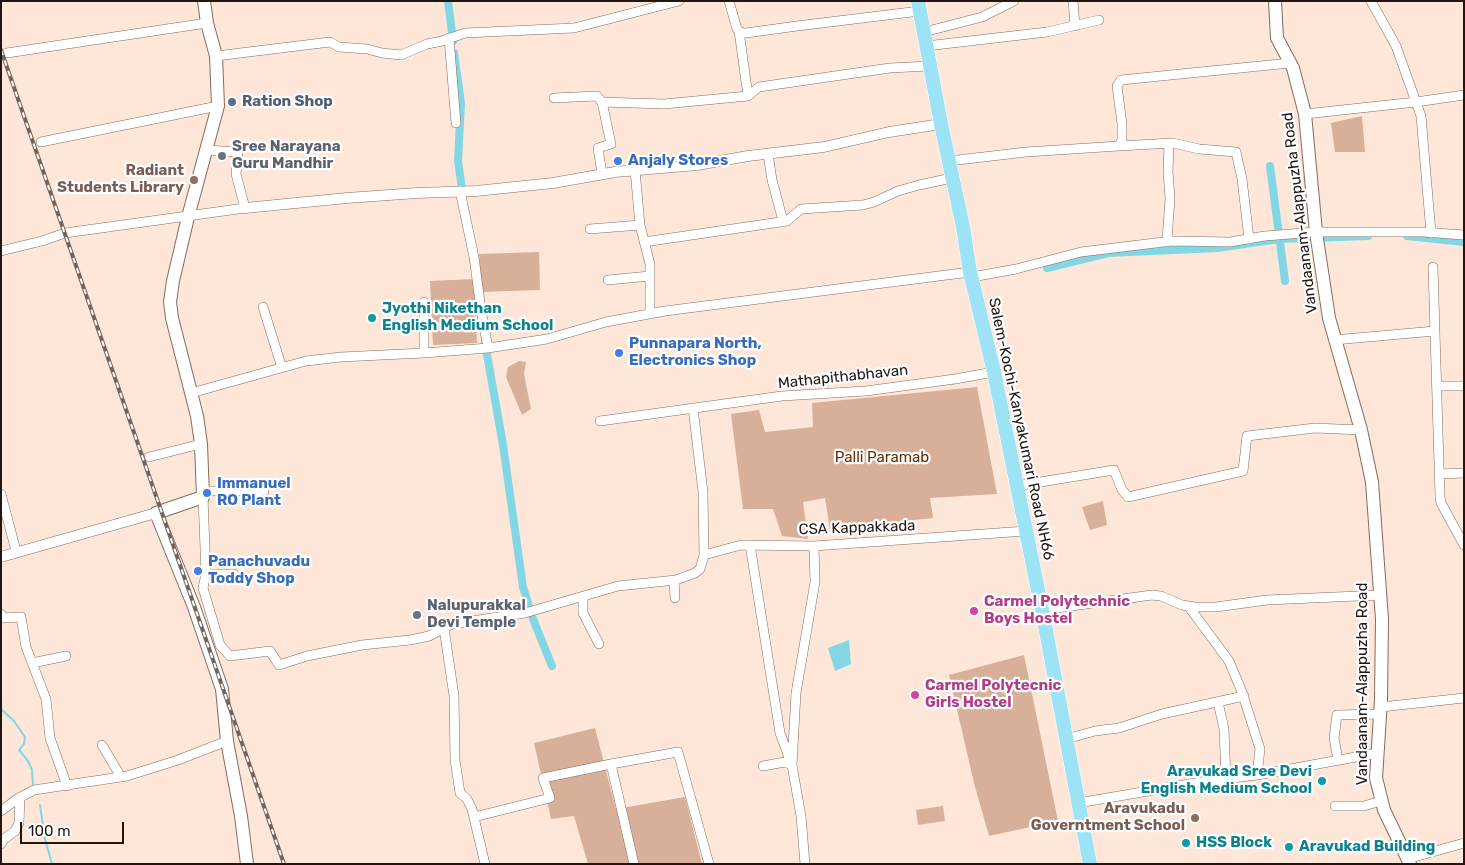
<!DOCTYPE html>
<style>
body{margin:0}
#map{position:relative;width:1465px;height:865px;overflow:hidden;background:#fee6d9;font-family:Rubik,sans-serif}
canvas{display:block}
.frame{position:absolute;inset:0;border:2px solid #211611;pointer-events:none}
.scale{position:absolute;left:20px;top:822px;width:104px;height:22px;box-sizing:border-box;border:2px solid #211611;border-top:0;padding-left:6px;font-size:15px;line-height:18px;white-space:nowrap;color:#211611;-webkit-text-stroke:4px #fff;paint-order:stroke}
</style>
<div id="map">
<canvas width="1465" height="865"></canvas>
<div class="frame"></div>
<div class="scale">100 m</div>
</div>
<script>
const c = document.querySelector('canvas').getContext('2d');
c.lineJoin = 'round';
function fillPath(path, color) { c.fillStyle = color; c.fill(path, 'evenodd'); }
const toPath = rows => new Path2D(rows.map(r => 'M' + r).join(''));
function strokePath(path, color, width, dash) { c.strokeStyle = color; c.lineWidth = width; c.lineCap = dash ? 'butt' : 'round'; c.setLineDash(dash || []); c.stroke(path); }
function write(font, color, halo, rows, align = 'center') {
  c.font = font + ' Rubik,sans-serif'; c.lineWidth = 4.5; c.setLineDash([]); c.textBaseline = 'middle'; c.strokeStyle = halo; c.fillStyle = color; for (const [text, x, y, turn = 0] of rows) {
    c.save(); c.translate(x, y); c.rotate((+turn || 0) * Math.PI / 180); c.textAlign = isNaN(turn) ? turn : align; if (halo) c.strokeText(text, 0, 0); c.fillText(text, 0, 0); c.restore();
  }
}
const green = toPath([
 [1362,116,1365,152,1335,152,1331,123],
 [539,252,540,290,481,292,479,254],
 [474,279,477,343,433,345,430,281],
 [519,361,526,362,524,374,531,409,522,415,506,377,508,367],
 [977,387,997,494,930,498,933,518,830,529,825,498,803,502,808,539,782,536,773,509,743,509,731,414,759,410,765,432,813,427,812,403],
 [1103,501,1107,525,1090,530,1082,507],
 [1024,655,1058,821,989,836,974,783,949,675],
 [595,728,616,809,685,797,702,864,588,864,574,816,551,819,534,743],
 [943,806,945,821,918,825,916,810]
]);
const water = toPath([
 [849,640,851,664,835,671,828,648]
]);
const stream = toPath([
 [1,709,14,721,25,737,24,744,19,750,28,761,32,770,33,786],
 [40,805,45,839,52,864]
]);
const canal = toPath([
 [448,1,453,41],
 [454,53,461,103,458,161,463,196],
 [1270,166,1285,281],
 [1407,236,1464,242],
 [1047,268,1108,253,1217,248,1279,239,1368,236],
 [485,343,503,445,523,587,533,619,552,666]
]);
const minor = toPath([
 [729,1,737,29,742,33,746,33,797,26,920,11],
 [1073,1,1075,26],
 [1371,1,1396,46,1421,116,1431,233],
 [924,32,982,17,1014,1],
 [449,38,456,123],
 [926,46,1047,32,1099,20],
 [7,53,207,23],
 [216,56,330,42,339,47,367,49,382,53,401,55,427,44,442,41,465,33,574,28,679,1],
 [748,96,759,87,890,68,930,66],
 [554,98,597,96,602,102,664,104,748,96,739,31],
 [1305,114,1416,102,1464,95],
 [41,142,218,106],
 [1119,146,1173,143,1199,149,1236,152,1242,179,1249,239],
 [768,154,772,180,783,221],
 [949,161,1026,152,1119,146,1122,140,1122,124,1117,86,1121,80,1290,63],
 [635,170,640,225,650,264,650,314],
 [602,174,598,148,611,144,602,102],
 [460,191,474,257,481,310,488,348],
 [590,229,640,225],
 [1167,241,1170,198,1168,172,1169,143],
 [644,242,787,221,801,209,863,205,874,202,898,191,919,185,952,178],
 [1,251,42,241,65,233,245,208,236,174,238,152,207,150],
 [1433,267,1440,497,1441,503,1464,545],
 [972,277,1016,269,1081,252,1172,241,1230,242,1265,236,1316,232,1423,232,1464,235],
 [608,280,650,276],
 [424,302,424,353],
 [263,307,282,368],
 [1334,340,1435,331],
 [1437,386,1464,386],
 [191,393,306,361,341,357,424,353,488,348,547,339,606,322,665,311,970,272],
 [600,421,782,396,866,391,955,379,994,372],
 [149,457,201,444],
 [1439,474,1464,473],
 [1016,486,1114,470,1122,490,1128,497,1243,471,1247,436,1315,428,1361,430],
 [203,491,264,491],
 [1,494,16,551],
 [203,497,206,574,203,588,220,645,230,656,270,651,279,665,307,656,362,645,410,640,429,636,452,624,525,613,618,586,676,580,695,573,700,569,704,555,703,492,693,408],
 [750,545,780,733,790,760],
 [704,555,741,545,814,546,1026,531],
 [206,574,234,574],
 [674,580,675,598],
 [583,597,583,613,599,644],
 [1189,607,1229,661,1242,692,1260,749,1257,775],
 [1042,610,1152,595,1161,596,1182,605,1195,607,1216,607,1267,600,1381,595],
 [1,614,3,618,21,617,26,647,46,699,50,738,67,786],
 [444,628,454,696,455,760,460,793,467,799,472,809,485,864],
 [32,663,66,656],
 [1218,702,1224,729,1226,779],
 [1381,707,1464,698],
 [1066,739,1095,731,1119,728,1162,714,1244,696],
 [102,745,121,777],
 [1338,760,1334,738,1337,715,1380,714],
 [611,764,634,864],
 [763,766,785,762,792,765],
 [1078,803,1207,781,1257,775,1378,753],
 [1335,806,1364,806,1381,801],
 [1,811,17,799,34,790,127,776,178,760,227,741],
 [474,817,550,798,543,778,611,764,678,752,709,864],
 [1,844,4,839,15,831,19,823,20,797],
 [1407,859,1464,843],
 [805,864,801,816,792,765,796,693,815,582,814,546]
]);
const tertiary = toPath([
 [245,208,347,198,417,193,476,191,553,183,615,172,697,165,748,156,824,147,889,132,941,124],
 [1,557,156,513]
]);
const secondary = toPath([
 [204,1,207,23,216,56,218,106,188,217,173,281,170,302,172,318,197,416,201,444,203,497,156,513,194,607,222,689,227,741,241,816,247,864],
 [1275,1,1277,38,1293,68,1305,114,1316,232,1329,318,1361,430,1372,482,1382,619,1381,700,1376,778,1384,810,1410,864]
]);
const trunk = toPath([
 [918,1,941,124,963,227,970,272,994,372,1042,610,1090,864]
]);
const rail = toPath([
 [1,50,284,864]
]);
const markers = [
 [232,102,5,"#5c6f8a"],
 [222,156,5,"#6b7280"],
 [618,161,5,"#3f7fe0"],
 [194,180,5,"#8d6e63"],
 [372,318,5,"#0f9aa8"],
 [619,353,5,"#3f7fe0"],
 [207,493,5,"#3f7fe0"],
 [198,571,5,"#3f7fe0"],
 [974,611,5,"#d1479c"],
 [417,615,5,"#6b7280"],
 [915,695,5,"#d1479c"],
 [1322,781,5,"#0f9aa8"],
 [1195,818,5,"#8d6e63"],
 [1186,843,5,"#0f9aa8"],
 [1289,847,5,"#0f9aa8"]
];
const serviceNames = [
 ["Ration Shop",242,102]
];
const worshipNames = [
 ["Sree Narayana",232,147],
 ["Guru Mandhir",232,164],
 ["Nalupurakkal",427,606],
 ["Devi Temple",427,623]
];
const shopNames = [
 ["Anjaly Stores",628,161],
 ["Punnapara North,",629,344],
 ["Electronics Shop",629,361],
 ["Immanuel",217,484],
 ["RO Plant",217,501],
 ["Panachuvadu",208,562],
 ["Toddy Shop",208,579]
];
const educationNames = [
 ["Radiant",184,171],
 ["Students Library",184,188],
 ["Aravukadu",1185,809],
 ["Governtment School",1185,826]
];
const streetNames = [
 ["Vandaanam-Alappuzha Road",1300,213,-97],
 ["Mathapithabhavan",843,377,-6],
 ["Salem-Kochi-Kanyakumari Road NH66",1021,429,78],
 ["CSA Kappakkada",857,528,-2],
 ["Vandaanam-Alappuzha Road",1363,684,-90]
];
const cultureNames = [
 ["Jyothi Nikethan",382,309],
 ["English Medium School",382,326],
 ["Aravukad Sree Devi",1312,772,"right"],
 ["English Medium School",1312,789,"right"],
 ["HSS Block",1196,843],
 ["Aravukad Building",1299,847]
];
const parkNames = [
 ["Palli Paramab",882,458]
];
const hotelNames = [
 ["Carmel Polytechnic",984,602],
 ["Boys Hostel",984,619],
 ["Carmel Polytecnic",925,686],
 ["Girls Hostel",925,703]
];
fillPath(green, '#d8b09a');
fillPath(water, '#81d7e4');
strokePath(stream, '#81d7e4', 2);
strokePath(canal, '#81d7e4', 8);
strokePath(minor, '#856b5d', 10);
strokePath(tertiary, '#856b5d', 11);
strokePath(secondary, '#856b5d', 14);
strokePath(trunk, '#fff', 15);
strokePath(minor, '#fff', 9);
strokePath(tertiary, '#fff', 10);
strokePath(secondary, '#fff', 12);
strokePath(trunk, '#9ce3f6', 14);
strokePath(rail, '#74645c', 4);
strokePath(rail, '#fff', 2, [5.5]);
for (const [x, y, r, color] of markers) { const dot = new Path2D(); dot.arc(x, y, r, 0, 2 * Math.PI); c.fillStyle = color; c.fill(dot); strokePath(dot, '#fff', 2); }
write('bold 15px', '#4e5e75', '#fff', serviceNames, 'left');
write('bold 15px', '#5b616d', '#fff', worshipNames, 'left');
write('bold 15px', '#366cbe', '#fff', shopNames, 'left');
write('bold 15px', '#785e54', '#fff', educationNames, 'right');
write('15px', '#211611', '#fff', streetNames);
write('bold 15px', '#0d838f', '#fff', cultureNames, 'left');
write('15px', '#642d05', '#fff', parkNames);
write('bold 15px', '#b23c85', '#fff', hotelNames, 'left');
</script>
